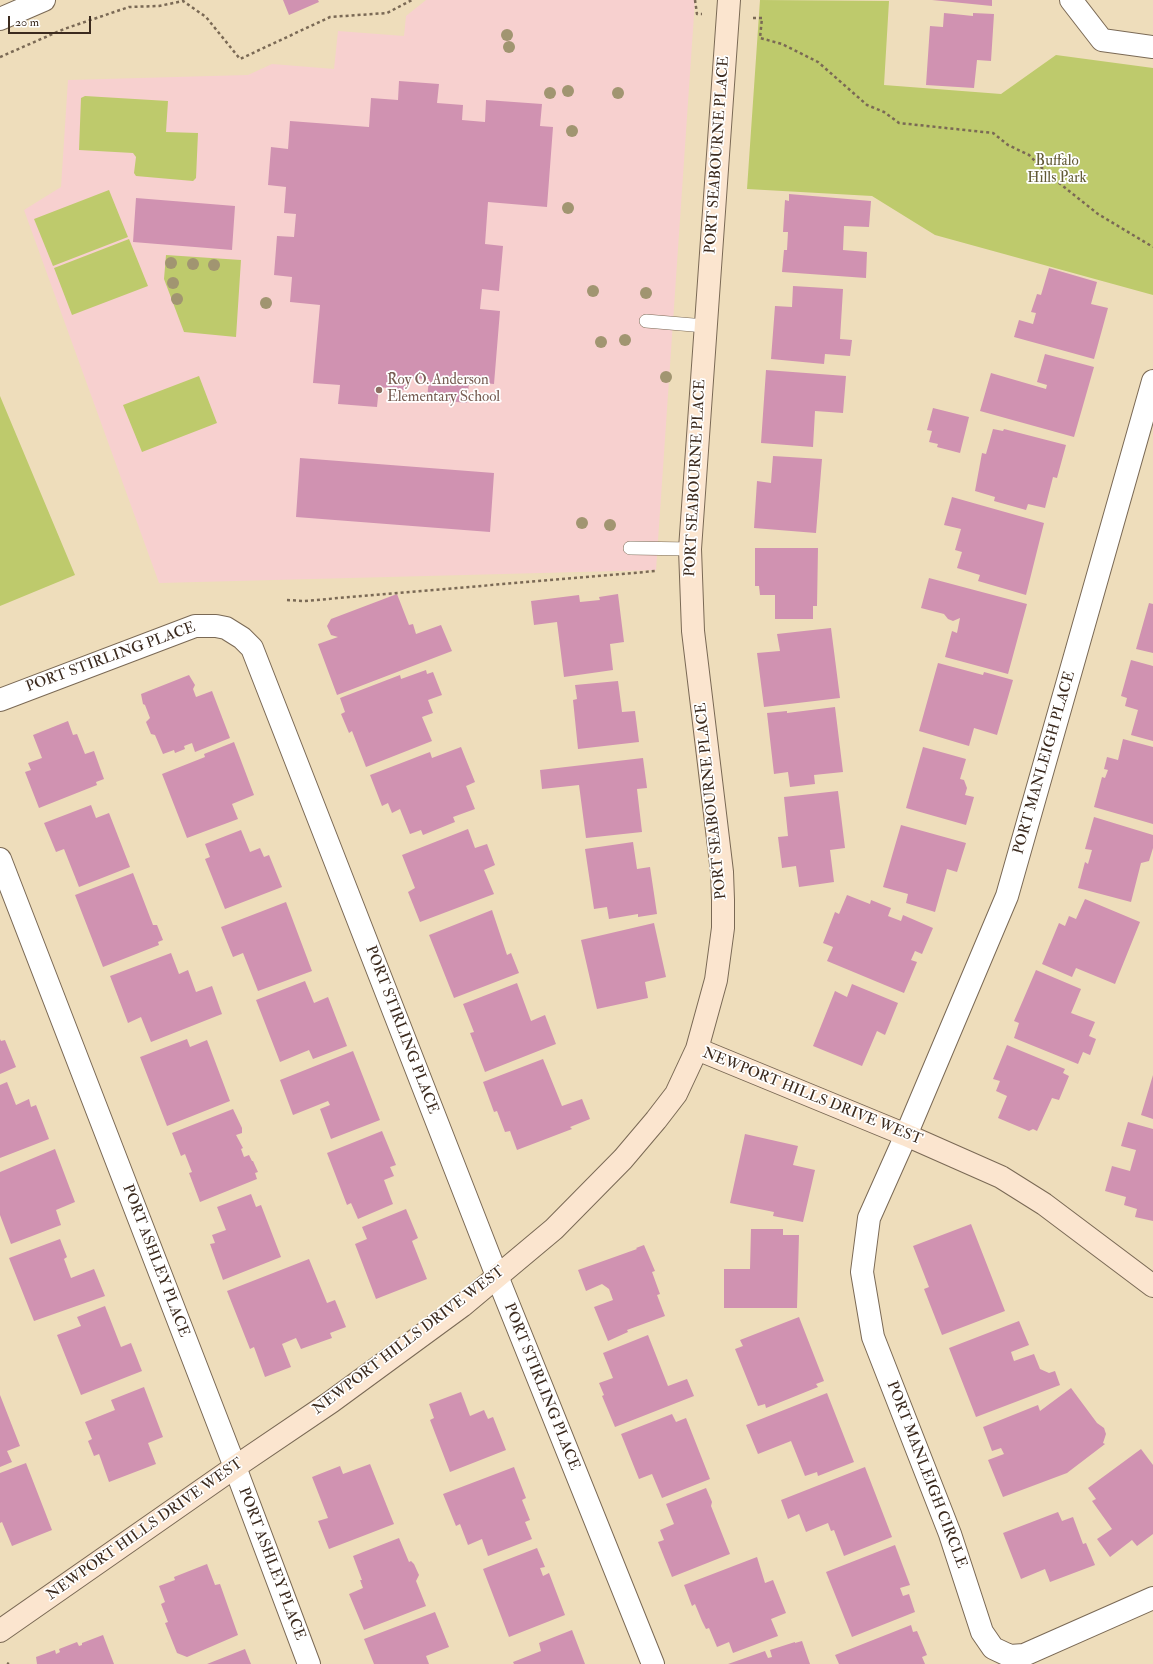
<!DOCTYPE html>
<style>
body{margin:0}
#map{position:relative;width:1153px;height:1664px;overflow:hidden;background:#edb;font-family:"IM FELL Double Pica",serif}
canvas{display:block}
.scale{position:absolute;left:8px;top:16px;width:83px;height:18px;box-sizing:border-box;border:2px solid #3b2a1e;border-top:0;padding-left:5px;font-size:12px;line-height:14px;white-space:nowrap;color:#3b2a1e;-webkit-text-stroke:3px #fff;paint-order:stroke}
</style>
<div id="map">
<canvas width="1153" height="1664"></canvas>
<div class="scale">20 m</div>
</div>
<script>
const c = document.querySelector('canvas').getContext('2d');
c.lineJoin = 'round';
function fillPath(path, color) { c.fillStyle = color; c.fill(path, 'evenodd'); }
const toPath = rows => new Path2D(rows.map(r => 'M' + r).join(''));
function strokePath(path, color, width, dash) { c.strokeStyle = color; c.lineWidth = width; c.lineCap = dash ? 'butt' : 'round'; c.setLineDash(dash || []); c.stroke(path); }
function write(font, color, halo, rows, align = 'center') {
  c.font = font + ' "IM FELL Double Pica",serif'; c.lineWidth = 3.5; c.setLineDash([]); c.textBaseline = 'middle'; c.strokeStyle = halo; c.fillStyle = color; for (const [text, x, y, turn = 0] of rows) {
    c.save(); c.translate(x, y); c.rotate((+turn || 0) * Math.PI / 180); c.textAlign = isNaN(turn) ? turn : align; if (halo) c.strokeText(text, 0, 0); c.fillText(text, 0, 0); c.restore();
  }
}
const built = toPath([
 [426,0,695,0,656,570,159,583,24,210,61,187,68,80,248,75,272,64,334,69,338,31,404,36,406,16]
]);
const green = toPath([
 [760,0,889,1,884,85,1001,94,1056,55,1153,68,1153,295,935,235,872,196,747,189],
 [85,96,168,101,166,132,198,133,196,178,193,181,136,176,134,173,136,157,133,153,79,150,81,98],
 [109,190,128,237,53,266,34,219],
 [129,239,148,286,72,315,54,268],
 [166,255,241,260,236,337,184,332,164,279],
 [199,376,217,423,142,452,123,405],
 [0,396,75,575,0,606]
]);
const building = toPath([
 [283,0,318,0,319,2,289,15],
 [932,0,992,0,992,6],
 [944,13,973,16,973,13,994,14,991,61,977,60,974,88,926,85,930,26,943,27],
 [399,81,439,84,437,103,463,105,462,120,485,122,486,100,542,104,540,126,553,127,547,207,488,202,485,244,503,246,499,291,482,289,480,309,500,311,494,384,469,382,467,403,427,399,429,379,406,378,405,390,379,387,377,407,338,404,340,385,313,383,320,305,290,302,292,277,274,275,277,236,294,237,296,214,284,213,286,187,268,185,271,147,288,149,290,121,369,127,371,98,398,100],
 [789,194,871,201,869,227,844,226,843,250,867,252,866,278,782,272,784,250,787,250,788,232,783,232,785,200,789,201],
 [136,198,235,206,232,250,133,242],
 [1049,268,1097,282,1091,304,1108,308,1094,359,1014,337,1019,320,1033,324,1036,313,1031,312,1037,294,1041,295],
 [793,286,843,289,840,339,852,340,850,356,825,354,824,364,771,359,775,306,792,307],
 [1045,354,1094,367,1074,437,980,411,991,373,1046,389,1047,385,1037,382],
 [766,370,846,376,843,413,815,411,813,447,761,443],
 [933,408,969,417,960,453,937,447,938,444,929,442,932,431,927,430],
 [993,429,1003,431,1004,429,1066,445,1057,478,1053,477,1045,508,1028,504,1026,510,994,501,995,497,975,491,982,453,986,454],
 [773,456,822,459,816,533,754,528,757,481,771,483],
 [300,458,494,473,490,532,296,517],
 [952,497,1044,523,1026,595,978,581,980,575,957,568,962,552,955,550,961,529,944,525],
 [755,548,818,548,817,606,813,606,813,619,775,619,775,595,760,595,759,586,755,586],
 [929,578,1027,604,1008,674,945,657,952,631,957,633,960,618,953,621,948,619,944,614,921,608],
 [397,594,409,625,413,624,416,634,441,625,452,651,337,695,318,644,338,637,331,635,327,626,331,619],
 [618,594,624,642,610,644,613,670,564,677,557,622,534,625,531,601,579,595,580,602,600,600,599,597],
 [1149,603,1153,604,1153,653,1136,649],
 [831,628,840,698,764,707,757,653,780,651,777,634],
 [1131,660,1153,666,1153,741,1131,735,1138,710,1125,706,1127,698,1121,696],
 [938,663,983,675,984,672,1013,680,997,735,974,728,969,746,919,731],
 [426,670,427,674,433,672,442,695,428,700,433,713,422,717,432,741,366,767,352,731,349,733,341,714,345,712,340,698,400,675,401,679],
 [189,675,195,685,193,689,196,697,212,691,230,738,195,752,192,743,184,746,185,749,175,753,174,750,163,754,155,735,151,734,146,722,150,718,145,705,143,704,141,694],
 [618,681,622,712,635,711,639,742,578,749,573,700,577,699,575,685],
 [835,707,843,772,814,775,815,784,790,787,788,772,774,774,767,713,787,711,787,713],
 [68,721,73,735,77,734,85,754,94,751,104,779,96,782,97,785,39,808,25,772,31,770,28,763,42,758,33,735],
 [1123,739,1153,747,1153,824,1094,807,1102,777,1105,778,1108,770,1104,769,1107,757,1118,760],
 [234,742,254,795,232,804,238,819,187,838,162,774,205,757,204,754],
 [461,747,475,782,466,786,475,809,453,817,455,822,423,835,421,830,410,834,400,809,392,813,388,803,382,806,370,775,430,752,432,758],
 [923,747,966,759,960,779,964,780,967,788,965,795,974,797,966,825,906,808],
 [643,758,647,788,637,789,642,832,586,838,579,785,542,789,540,770],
 [838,791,845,848,830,850,834,882,799,887,796,866,782,868,778,837,788,836,784,797],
 [91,805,96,818,109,813,130,867,79,887,64,849,56,852,44,823],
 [1094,817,1153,835,1153,848,1149,861,1141,863,1131,902,1078,888,1085,862,1088,864,1092,850,1085,849],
 [901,825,966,843,957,872,947,869,935,912,906,903,908,894,883,887],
 [468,829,475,848,487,844,495,865,484,870,494,894,420,922,408,892,415,888,402,855],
 [241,830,250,852,260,848,264,857,269,855,282,887,225,909,205,859,210,857,205,844],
 [633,842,637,869,650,867,657,914,638,917,638,914,609,919,607,907,594,909,585,849],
 [133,873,153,925,157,925,163,940,158,942,159,945,103,967,75,895],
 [847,895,870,904,871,900,891,908,888,916,901,921,903,915,933,928,922,954,915,951,911,960,917,962,904,993,827,961,833,947,823,943,835,912,839,914],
 [1085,899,1140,922,1115,984,1076,968,1072,977,1042,964,1059,923,1065,926,1069,916,1076,919],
 [286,902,312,971,258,991,243,953,233,957,221,927],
 [492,910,507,955,511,953,519,973,454,998,429,935],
 [654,923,666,977,645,982,648,998,597,1009,581,940],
 [171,953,179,974,188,970,196,992,212,986,222,1014,151,1042,141,1017,128,1023,110,976],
 [1036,970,1081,989,1071,1013,1095,1022,1089,1036,1096,1039,1090,1055,1083,1052,1078,1064,1014,1038,1019,1023,1014,1021],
 [305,981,314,1003,328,997,347,1046,313,1059,309,1050,280,1062,256,1000],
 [517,983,531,1021,545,1015,556,1044,485,1072,470,1033,474,1032,463,1004],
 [852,984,898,1003,885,1035,877,1031,862,1066,813,1046,835,991,847,997],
 [0,1039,1,1041,5,1040,16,1067,0,1074],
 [187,1039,190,1047,207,1040,230,1101,167,1126,140,1057],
 [1007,1045,1065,1069,1063,1073,1069,1076,1059,1100,1052,1098,1037,1131,1033,1129,1029,1131,998,1118,1007,1096,996,1091,1000,1081,993,1079],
 [353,1051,380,1120,331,1139,320,1109,330,1105,328,1101,293,1115,280,1080],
 [543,1059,562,1106,582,1099,590,1119,570,1127,572,1129,517,1150,510,1131,505,1132,497,1111,494,1112,483,1082],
 [1153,1075,1153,1119,1141,1115],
 [7,1082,16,1105,29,1099,31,1107,36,1105,49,1139,0,1158,0,1085],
 [233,1109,242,1128,242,1133,236,1135,243,1148,241,1149,244,1157,249,1155,252,1161,253,1161,258,1172,255,1173,257,1179,200,1202,189,1173,192,1172,185,1154,181,1156,172,1133],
 [1128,1122,1153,1129,1153,1221,1135,1217,1137,1209,1124,1205,1126,1197,1105,1191,1112,1166,1130,1171,1136,1150,1121,1146],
 [382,1131,396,1165,390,1167,394,1176,384,1180,393,1204,358,1219,351,1203,347,1205,327,1153],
 [745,1134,798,1146,793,1165,815,1170,803,1222,773,1216,774,1212,730,1203],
 [55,1149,75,1202,56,1210,61,1225,11,1244,0,1215,0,1172],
 [251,1194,256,1207,261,1205,281,1257,223,1280,210,1244,215,1243,212,1235,226,1230,217,1207],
 [406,1209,418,1238,412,1241,427,1279,376,1299,355,1244,367,1239,362,1227],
 [971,1224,1005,1311,942,1335,924,1289,929,1287,913,1246],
 [751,1229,783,1229,783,1235,799,1235,797,1308,724,1308,724,1269,750,1269],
 [60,1239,67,1257,64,1259,71,1278,94,1269,105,1296,34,1321,9,1258],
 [644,1245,655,1271,652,1272,660,1294,657,1295,665,1316,627,1330,628,1332,608,1341,594,1307,613,1300,609,1289,602,1284,586,1291,578,1270,637,1249,636,1248],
 [309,1259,327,1303,335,1300,346,1327,330,1333,332,1338,301,1349,296,1338,282,1344,291,1367,265,1377,254,1347,250,1349,227,1291],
 [105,1306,121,1347,131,1343,142,1371,81,1395,57,1335,81,1326,77,1317],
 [799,1317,824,1381,816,1384,818,1387,766,1408,765,1404,758,1406,735,1349,743,1346,740,1340],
 [1019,1321,1029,1345,1011,1352,1014,1361,1034,1354,1040,1369,1049,1373,1055,1371,1060,1385,976,1417,949,1348],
 [648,1335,668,1386,687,1379,694,1396,615,1427,602,1396,604,1395,599,1383,613,1378,603,1353],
 [144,1387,163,1437,148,1443,156,1464,109,1482,99,1454,94,1456,88,1441,92,1439,85,1422,115,1410,111,1400],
 [1071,1388,1097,1423,1104,1428,1106,1434,1103,1443,1105,1444,1067,1473,1003,1497,988,1460,1004,1454,1001,1448,992,1451,983,1427,1038,1405,1040,1411],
 [461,1392,470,1416,484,1410,488,1419,493,1417,506,1450,450,1472,430,1420,434,1418,429,1404],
 [827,1393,854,1462,818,1476,817,1472,805,1476,791,1441,758,1454,746,1425],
 [0,1395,20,1446,7,1451,12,1462,0,1467],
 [672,1414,676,1422,686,1418,710,1479,662,1498,652,1474,639,1479,621,1434],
 [1141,1449,1153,1465,1153,1534,1137,1546,1132,1540,1110,1557,1097,1539,1112,1529,1092,1501,1096,1499,1088,1488],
 [26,1463,52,1530,12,1546,2,1522,0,1523,0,1473],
 [370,1464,394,1524,329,1549,318,1521,328,1518,312,1477,340,1466,343,1474],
 [514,1467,526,1498,522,1500,530,1520,525,1522,532,1539,488,1556,482,1539,468,1545,460,1524,456,1526,443,1494],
 [865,1467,892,1537,844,1556,834,1530,831,1531,828,1523,806,1532,799,1514,788,1519,781,1500],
 [706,1488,712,1502,711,1506,730,1554,672,1577,658,1542,664,1540,660,1530,674,1524,666,1504],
 [1058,1512,1062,1521,1073,1517,1083,1544,1086,1543,1095,1565,1050,1582,1045,1569,1021,1579,1003,1533],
 [399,1538,409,1562,411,1561,414,1564,419,1575,416,1581,426,1606,364,1630,349,1594,363,1588,360,1580,362,1580,353,1556],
 [895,1545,910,1585,900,1588,903,1596,909,1594,915,1612,852,1637,826,1572],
 [537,1548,545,1567,540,1568,543,1576,549,1573,565,1615,509,1637,483,1569],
 [757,1557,765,1583,773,1580,786,1613,771,1619,778,1636,733,1653,729,1642,717,1647,709,1628,706,1629,702,1621,695,1604,692,1606,684,1585],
 [207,1564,215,1585,220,1584,238,1635,187,1657,177,1653,165,1623,168,1622,161,1604,165,1602,159,1586,175,1580,174,1577],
 [435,1612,449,1647,426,1656,429,1664,374,1664,364,1639],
 [911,1625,913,1632,917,1631,927,1655,922,1657,925,1664,839,1664,835,1655],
 [572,1630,585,1664,514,1664,513,1662,541,1651,539,1643],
 [103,1635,114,1664,37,1664,36,1657,55,1650,56,1654,60,1652,59,1649,77,1642,79,1646,82,1645,82,1643],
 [802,1641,810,1664,728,1664,765,1651,768,1658,772,1657,770,1650,795,1642,795,1643],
 [245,1649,251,1664,207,1664]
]);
const path = toPath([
 [695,0,697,14,702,14],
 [753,18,762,18,760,38,782,44,818,62,867,105,884,112,899,123,993,133,1008,145,1029,155,1049,175,1098,214,1153,247],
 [0,57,64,29,129,7,159,6,183,1,206,17,240,59,330,17,387,13,412,0],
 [287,600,304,601,656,571],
 [7,1663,9,1664]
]);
const lane = toPath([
 [646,321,705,326],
 [630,548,690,549]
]);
const street = toPath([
 [1071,0,1102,40,1153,47],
 [0,19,44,0],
 [1153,381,1007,896,906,1135,869,1218,862,1272,873,1337,950,1534,982,1632,993,1648,1010,1656,1024,1655,1153,1598],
 [0,700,195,626,216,626,226,628,242,638,252,648,497,1276,653,1664],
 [0,859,235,1467,309,1664]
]);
const secondary = toPath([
 [697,1049,906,1135,1001,1177,1044,1204,1153,1286],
 [0,1631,235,1467,331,1402,462,1306,554,1229,623,1159,656,1120,676,1094,697,1049,716,980,723,928,723,900,722,872,693,631,690,549,729,0]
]);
const trees = [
 [507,35],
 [509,47],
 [568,91],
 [550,93],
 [618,93],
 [572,131],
 [568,208],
 [171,263],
 [193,264],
 [214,265],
 [173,283],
 [593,291],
 [646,293],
 [177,299],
 [266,303],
 [625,340],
 [601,342],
 [666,377],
 [582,523],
 [610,525]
];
const markers = [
 [379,390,4,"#8d6e63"]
];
const streetNames = [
 ["PORT SEABOURNE PLACE",718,155,-86],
 ["PORT SEABOURNE PLACE",696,478,-87],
 ["PORT STIRLING PLACE",111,658,-20],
 ["PORT MANLEIGH PLACE",1045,763,-74],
 ["PORT SEABOURNE PLACE",712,801,-96],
 ["PORT STIRLING PLACE",401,1030,69],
 ["NEWPORT HILLS DRIVE WEST",812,1097,22],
 ["PORT ASHLEY PLACE",155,1261,69],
 ["NEWPORT HILLS DRIVE WEST",409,1341,-37],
 ["PORT STIRLING PLACE",541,1387,68],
 ["PORT MANLEIGH CIRCLE",926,1475,69],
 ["NEWPORT HILLS DRIVE WEST",145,1530,-35],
 ["PORT ASHLEY PLACE",271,1564,69]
];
const parkNames = [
 ["Buffalo",1057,162],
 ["Hills Park",1057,179]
];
const educationNames = [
 ["Roy O. Anderson",387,381],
 ["Elementary School",387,398]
];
fillPath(built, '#f7d0cf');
fillPath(green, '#beca6c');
fillPath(building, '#d092b1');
strokePath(lane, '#7a6955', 14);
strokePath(street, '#7a6955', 24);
strokePath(secondary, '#7a6955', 24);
strokePath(path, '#7a6955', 2.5, [3, 3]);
strokePath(lane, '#fff', 13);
strokePath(street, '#fff', 22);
strokePath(secondary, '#fbe5cf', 22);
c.fillStyle = '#a19571';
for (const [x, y] of trees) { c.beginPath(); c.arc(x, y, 6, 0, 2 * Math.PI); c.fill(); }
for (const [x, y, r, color] of markers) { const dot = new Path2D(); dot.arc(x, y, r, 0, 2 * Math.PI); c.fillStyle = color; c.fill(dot); strokePath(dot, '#fff', 1.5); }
write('15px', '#3b2a1e', '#fff', streetNames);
write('15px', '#625a35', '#fff', parkNames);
write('15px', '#785e54', '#fff', educationNames, 'left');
</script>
